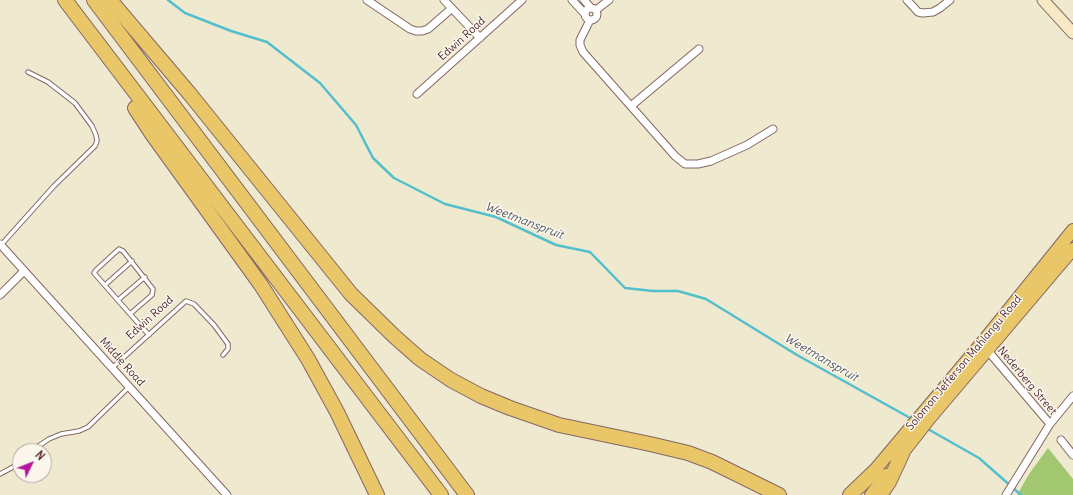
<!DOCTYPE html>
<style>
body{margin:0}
#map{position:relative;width:1073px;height:495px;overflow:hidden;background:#efe9d0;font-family:Delius,sans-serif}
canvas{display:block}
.north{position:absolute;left:12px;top:443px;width:40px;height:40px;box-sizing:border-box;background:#fbf7ec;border:1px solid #b4a19f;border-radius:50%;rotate:47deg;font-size:11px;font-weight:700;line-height:16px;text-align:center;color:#4a1f2b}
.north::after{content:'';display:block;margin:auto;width:14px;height:18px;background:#b5179e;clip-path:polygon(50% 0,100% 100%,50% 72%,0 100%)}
</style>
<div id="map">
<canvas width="1073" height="495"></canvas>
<div class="north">N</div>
</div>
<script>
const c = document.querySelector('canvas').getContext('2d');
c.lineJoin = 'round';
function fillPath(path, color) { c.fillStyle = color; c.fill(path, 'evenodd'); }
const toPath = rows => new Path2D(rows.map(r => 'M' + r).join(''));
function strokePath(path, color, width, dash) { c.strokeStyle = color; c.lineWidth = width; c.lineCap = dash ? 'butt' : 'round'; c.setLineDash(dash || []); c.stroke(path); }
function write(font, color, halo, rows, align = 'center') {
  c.font = font + ' Delius,sans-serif'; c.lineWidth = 3; c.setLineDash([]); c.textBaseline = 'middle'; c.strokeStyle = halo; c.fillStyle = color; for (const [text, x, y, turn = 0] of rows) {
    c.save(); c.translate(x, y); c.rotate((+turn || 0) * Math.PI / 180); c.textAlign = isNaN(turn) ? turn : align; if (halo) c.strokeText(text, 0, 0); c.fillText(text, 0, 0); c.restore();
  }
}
const green = toPath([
 [1048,448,1073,479,1073,495,1017,495,1029,474]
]);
const stream = toPath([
 [168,0,185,13,231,31,267,42,320,83,356,125,373,158,394,178,445,204,496,217,556,245,590,252,625,288,653,291,678,291,706,299,797,355,912,419],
 [926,428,979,458,1021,495]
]);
const service = toPath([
 [1,245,54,186,95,146,97,141,96,135,92,126,75,103,48,82,28,72],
 [105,285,132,261],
 [118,300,145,277],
 [130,314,152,295,153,289,123,251,119,249,96,270,94,273,130,314,149,335],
 [112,368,186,301,194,304,214,325,228,344,228,349,223,355],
 [31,451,49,439,61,434,79,431,88,427,129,387],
 [0,474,13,467,20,461]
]);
const minor = toPath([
 [367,0,410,29,416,31,422,31,428,29,451,9],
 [444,0,480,38],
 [572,0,585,14],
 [584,0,591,8],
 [907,0,918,12,923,13,933,12,940,8,950,0],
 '585 14a6 6 0 1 1 12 0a6 6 0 1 1-12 0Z',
 [596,10,609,0],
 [590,20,580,40,580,45,583,52,675,156,685,164,698,164,711,161,747,145,773,129],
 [417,94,522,0],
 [631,106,699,49],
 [0,244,227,495],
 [0,295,24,271],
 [988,351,1050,424],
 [1061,440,1073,455],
 [1006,495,1050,424,1073,396]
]);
const secondary = toPath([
 [1043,0,1073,33]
]);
const primary = toPath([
 [897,460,929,419,1073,249],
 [869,477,985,339,1073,230],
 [871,495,886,475]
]);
const motorway = toPath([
 [65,0,441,495],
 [94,0,467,495],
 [110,0,189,93,351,294,394,336,420,359,451,380,481,396,510,408,559,425,650,444,688,453,712,462,779,495],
 [135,108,152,134,261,285,308,359,337,412,377,495],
 [850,495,875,471],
 [880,495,889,482,902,454]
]);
const streetNames = [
 ["Edwin Road",462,39,-42],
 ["Edwin Road",150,318,-42],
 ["Middle Road",122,362,48],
 ["Solomon Jefferson Mahlangu Road",964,363,-50],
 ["Nederberg Street",1027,381,50]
];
const waterNames = [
 ["Weetmanspruit",524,221,21],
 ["Weetmanspruit",821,358,30]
];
fillPath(green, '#a3c771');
strokePath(stream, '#53bfcd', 2.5);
strokePath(service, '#846665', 5.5);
strokePath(minor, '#846665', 9);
strokePath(secondary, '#846665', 13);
strokePath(primary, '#846665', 14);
strokePath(motorway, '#846665', 16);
strokePath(service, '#fff', 3.5);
strokePath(minor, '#fff', 7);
strokePath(secondary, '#f6e9c3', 11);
strokePath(primary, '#e9c769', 12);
strokePath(motorway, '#e9c769', 14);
write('11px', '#4a1f2b', '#fbf7ec', streetNames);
write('italic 12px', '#4d5764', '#fbf7ec', waterNames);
</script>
